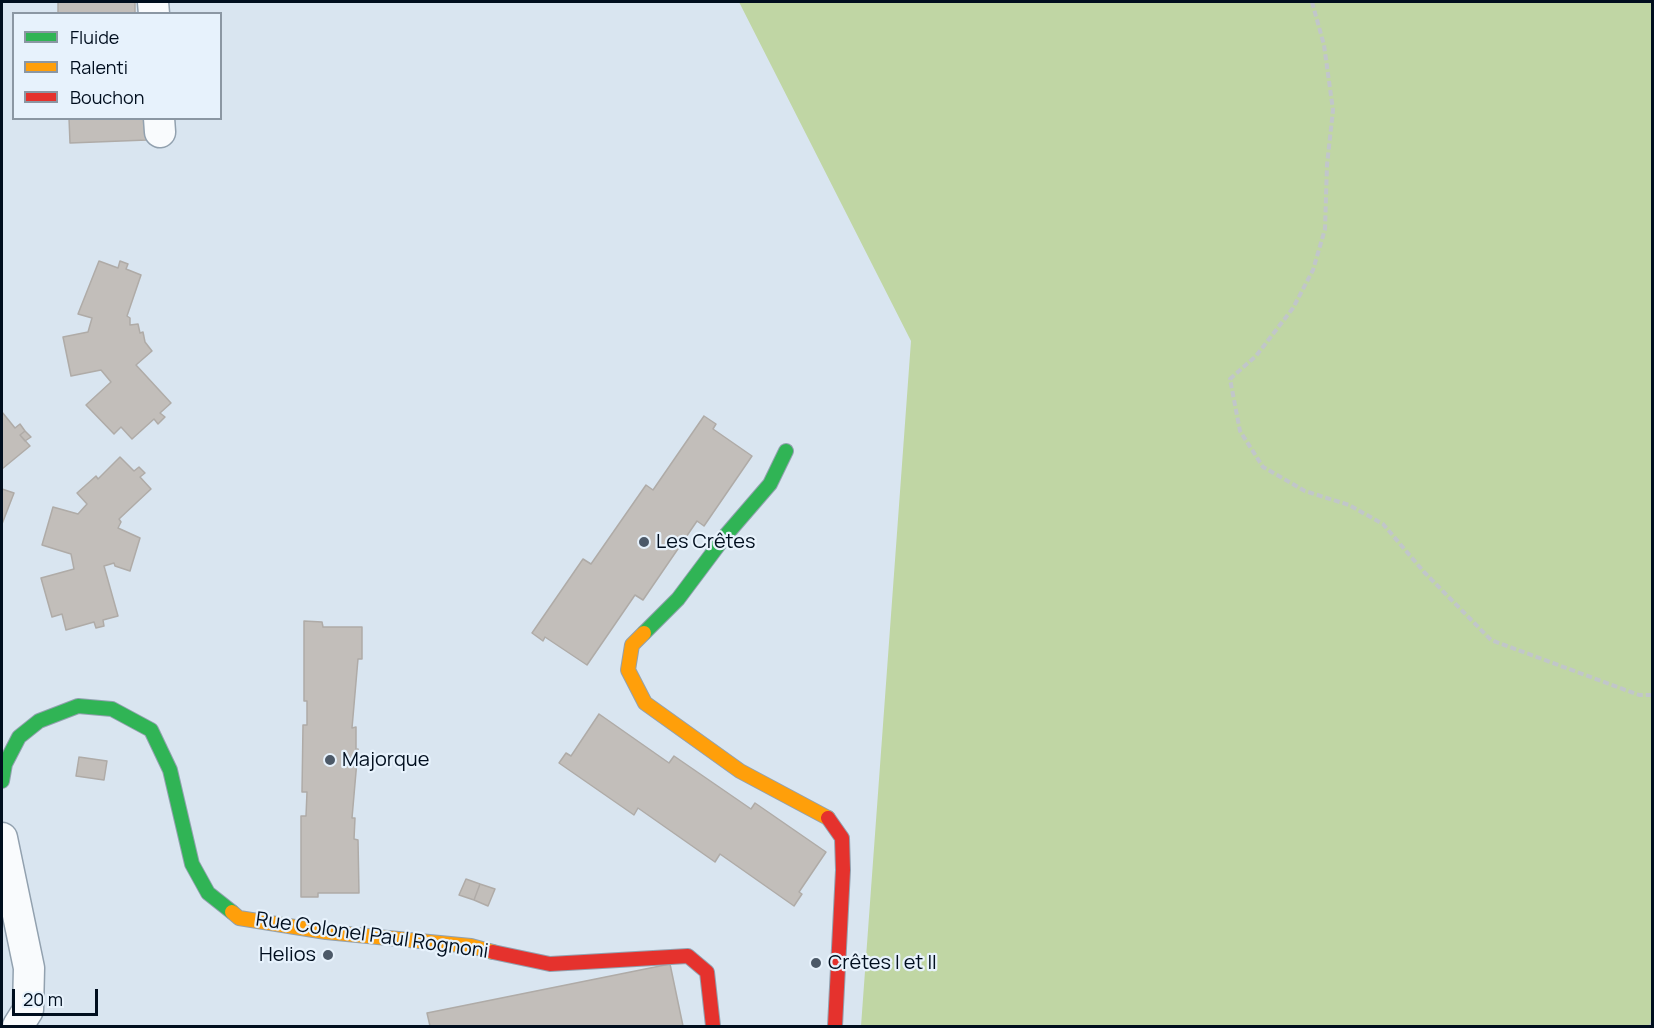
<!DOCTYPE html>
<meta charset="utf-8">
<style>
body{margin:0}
#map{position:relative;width:1654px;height:1028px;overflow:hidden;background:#d9e5f0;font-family:Manrope,sans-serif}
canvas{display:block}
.frame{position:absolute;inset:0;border:3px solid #000e1e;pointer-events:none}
.legend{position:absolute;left:12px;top:12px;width:210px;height:108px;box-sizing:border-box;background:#e7f2fc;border:2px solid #8b97a3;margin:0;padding:8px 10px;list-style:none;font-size:18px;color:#000e1e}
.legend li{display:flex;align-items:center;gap:12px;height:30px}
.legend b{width:30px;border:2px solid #8b97a3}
.scale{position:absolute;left:12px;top:989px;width:86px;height:27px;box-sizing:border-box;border:3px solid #000e1e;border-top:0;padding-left:8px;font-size:18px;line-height:21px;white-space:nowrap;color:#000e1e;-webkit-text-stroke:4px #e7f2fc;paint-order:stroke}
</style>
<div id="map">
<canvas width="1654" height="1028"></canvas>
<div class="frame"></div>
<ul class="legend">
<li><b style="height:8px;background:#30b455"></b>Fluide</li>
<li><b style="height:8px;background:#ff9f0a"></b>Ralenti</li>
<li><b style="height:8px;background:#e5322d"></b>Bouchon</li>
</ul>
<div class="scale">20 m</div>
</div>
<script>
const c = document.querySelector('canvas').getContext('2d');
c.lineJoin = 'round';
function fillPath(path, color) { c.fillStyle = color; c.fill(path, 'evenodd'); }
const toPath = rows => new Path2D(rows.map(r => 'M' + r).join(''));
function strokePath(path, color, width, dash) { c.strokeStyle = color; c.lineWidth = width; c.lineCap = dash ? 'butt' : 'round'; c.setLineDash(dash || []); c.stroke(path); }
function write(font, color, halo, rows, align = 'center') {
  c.font = font + ' Manrope,sans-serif'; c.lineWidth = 4.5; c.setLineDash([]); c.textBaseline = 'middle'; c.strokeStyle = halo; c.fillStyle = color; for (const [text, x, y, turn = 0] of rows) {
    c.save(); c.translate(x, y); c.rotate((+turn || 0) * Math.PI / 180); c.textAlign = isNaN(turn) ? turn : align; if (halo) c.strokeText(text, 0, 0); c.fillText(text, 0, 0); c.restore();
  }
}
const green = toPath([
 [739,2,1652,2,1652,1026,861,1026,911,341]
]);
const building = toPath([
 [58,2,135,2,135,14,58,14,58,2],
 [69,118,146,118,147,140,70,143,69,118],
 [99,261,118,268,120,261,128,264,126,269,141,275,127,316,130,318,130,325,138,324,140,333,143,332,145,342,152,351,136,365,171,403,160,413,165,417,158,424,154,419,132,439,121,427,114,434,86,405,111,382,101,370,71,376,63,337,88,332,92,318,78,314,99,261],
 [2,412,15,428,20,424,25,431,20,435,30,446,2,469,2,412],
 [704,416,716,424,713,429,752,456,704,526,697,521,643,600,635,595,587,665,545,637,543,641,532,633,583,559,591,564,646,485,653,490,704,416],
 [25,431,31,437,25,441,20,435,25,431],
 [120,457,134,471,139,467,145,473,140,477,151,489,119,519,121,522,118,528,140,538,130,571,115,566,114,563,104,566,118,616,103,620,104,626,96,628,94,622,66,630,62,614,52,617,41,578,74,569,71,554,42,545,53,507,78,514,87,504,77,493,96,476,98,479,120,457],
 [2,489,14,493,2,524,2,489],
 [304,621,322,622,323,627,362,627,362,659,358,659,352,728,356,727,356,750,358,749,352,818,355,818,354,839,358,840,359,893,318,893,318,897,301,897,301,816,306,816,307,792,302,792,303,725,307,725,307,701,304,701,304,621],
 [599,714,669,763,674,756,751,809,755,803,826,852,799,892,802,894,794,906,720,854,715,862,638,808,634,815,559,763,566,753,571,756,599,714],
 [79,757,107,761,104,780,76,776,79,757],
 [466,879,480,884,474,900,459,895,466,879],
 [480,884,495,889,488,906,474,900,480,884],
 [670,964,683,1026,430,1026,427,1013,670,964]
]);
const path = toPath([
 [1312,2,1324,45,1333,110,1327,165,1325,229,1313,270,1293,308,1256,356,1230,379,1240,431,1263,467,1305,491,1349,505,1383,524,1424,572,1491,640,1639,695,1652,695],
 [1651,1026,1652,1023]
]);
const street = toPath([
 [153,2,154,14],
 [159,118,160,132],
 [2,838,29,968,28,1010,18,1026]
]);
const fast = toPath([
 [644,633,678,599,726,535,770,484,786,451],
 [2,781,5,764,19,737,39,721,78,706,112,709,151,730,170,770,192,864,208,893,232,912]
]);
const slow = toPath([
 [644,633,632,645,628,670,645,703,740,771,828,818],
 [232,912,239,918,326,932,471,946,493,952]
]);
const jam = toPath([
 [828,818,842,838,843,870,835,1026],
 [493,952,550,964,688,956,707,972,713,1026]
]);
const markers = [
 [644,542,6,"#4c5968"],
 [330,760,6,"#4c5968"],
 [328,955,6,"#4c5968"],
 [816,963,6,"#4c5968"]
];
const poiNames = [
 ["Les Crêtes",656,542],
 ["Majorque",342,760],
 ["Helios",316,955,"right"],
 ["Crêtes I et II",828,963]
];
const streetNames = [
 ["Rue Colonel Paul Rognoni",372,936,8]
];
fillPath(green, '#c0d6a4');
fillPath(building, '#c2beba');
strokePath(building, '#afaba7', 1.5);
strokePath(street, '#92a1af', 33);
strokePath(fast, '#92a1af', 16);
strokePath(slow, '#92a1af', 16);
strokePath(jam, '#92a1af', 16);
strokePath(path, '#c1c6ca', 4, [6, 3]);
strokePath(street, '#f9fbfd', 30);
strokePath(fast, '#30b455', 14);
strokePath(slow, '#ff9f0a', 14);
strokePath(jam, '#e5322d', 14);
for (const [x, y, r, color] of markers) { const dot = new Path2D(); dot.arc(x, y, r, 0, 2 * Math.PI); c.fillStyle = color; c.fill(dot); strokePath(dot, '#e7f2fc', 2); }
write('20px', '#000e1e', '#e7f2fc', poiNames, 'left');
write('20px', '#000e1e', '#e7f2fc', streetNames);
</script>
